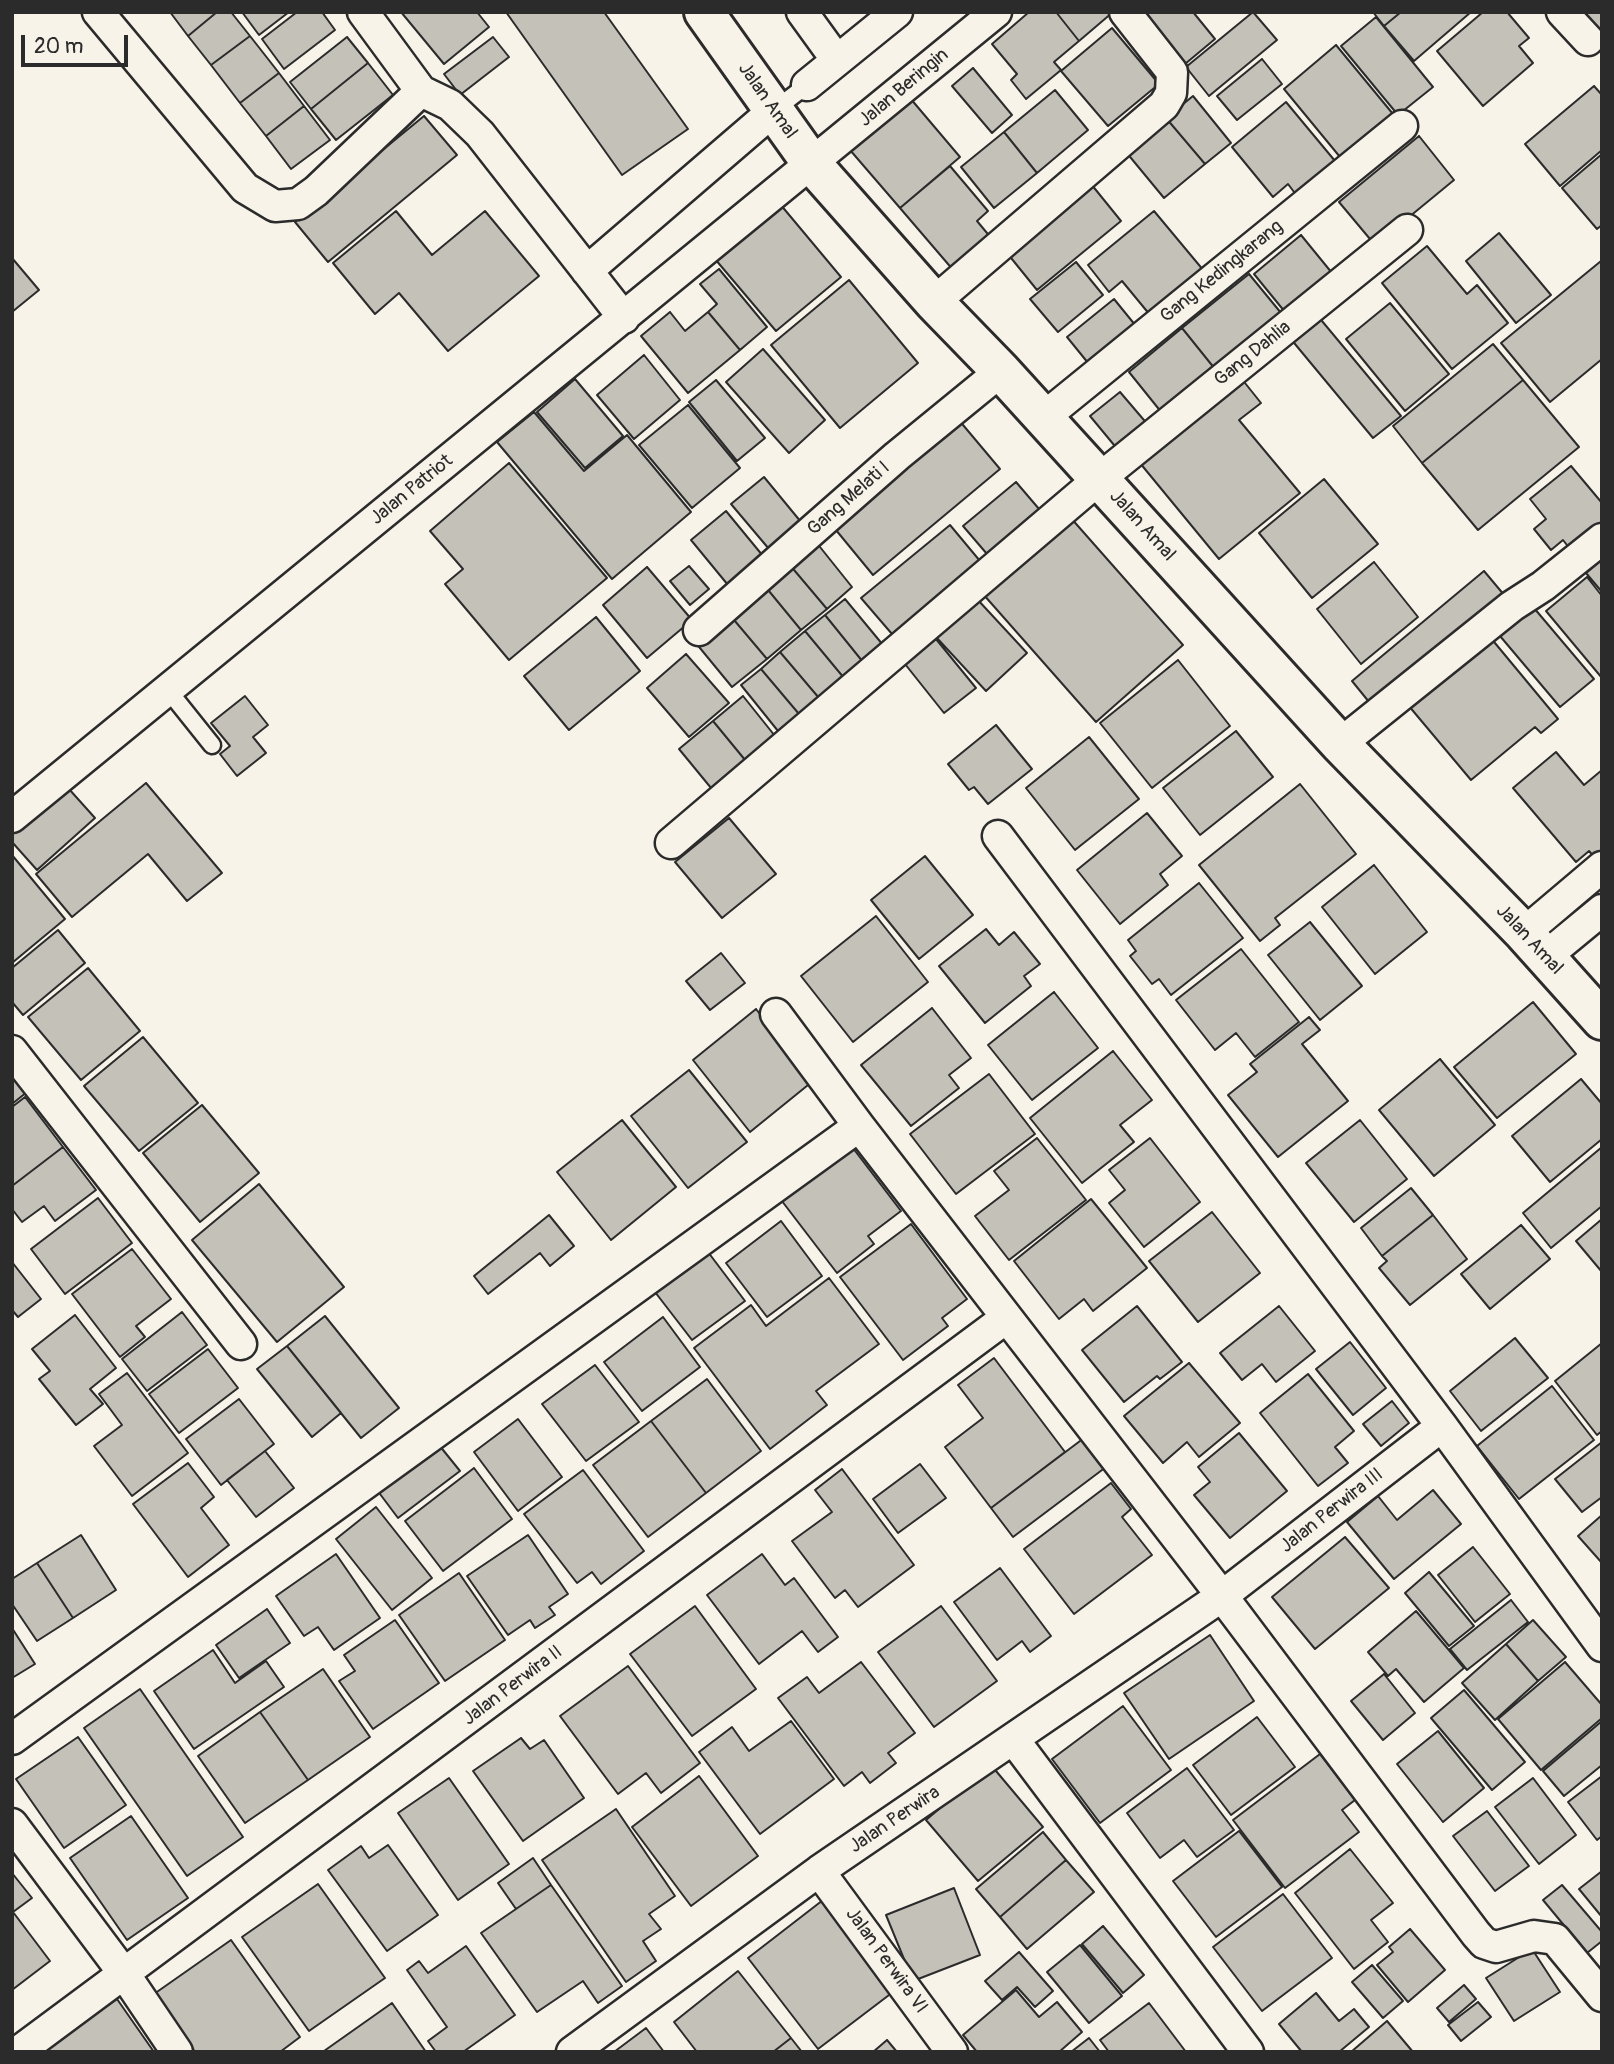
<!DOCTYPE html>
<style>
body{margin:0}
#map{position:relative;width:1614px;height:2064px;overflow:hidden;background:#f7f3e8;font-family:Pangolin,sans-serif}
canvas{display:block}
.frame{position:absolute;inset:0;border:14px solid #2b2b2b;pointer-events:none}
.scale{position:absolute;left:21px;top:35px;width:107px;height:32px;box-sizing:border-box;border:4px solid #2b2b2b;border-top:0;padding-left:9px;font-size:21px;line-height:24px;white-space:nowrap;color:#2b2b2b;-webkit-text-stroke:5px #f7f3e8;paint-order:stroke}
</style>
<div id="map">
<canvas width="1614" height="2064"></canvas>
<div class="frame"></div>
<div class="scale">20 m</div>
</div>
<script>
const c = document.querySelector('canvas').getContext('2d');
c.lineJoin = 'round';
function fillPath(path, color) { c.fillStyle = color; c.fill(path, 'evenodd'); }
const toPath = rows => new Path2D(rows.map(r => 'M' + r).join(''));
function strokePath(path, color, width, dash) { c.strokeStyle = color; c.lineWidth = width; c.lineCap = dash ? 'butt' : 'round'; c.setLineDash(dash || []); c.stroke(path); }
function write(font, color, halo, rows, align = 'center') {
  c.font = font + ' Pangolin,sans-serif'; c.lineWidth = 6; c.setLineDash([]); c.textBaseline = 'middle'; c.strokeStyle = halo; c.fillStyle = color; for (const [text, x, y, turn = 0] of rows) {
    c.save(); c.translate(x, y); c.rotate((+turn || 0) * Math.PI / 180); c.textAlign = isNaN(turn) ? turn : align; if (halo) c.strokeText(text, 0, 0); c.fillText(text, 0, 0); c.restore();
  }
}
const building = toPath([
 [170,12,217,12,188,36,170,12],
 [217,12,231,12,250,36,211,65,188,36,217,12],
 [242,12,289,12,259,35,242,12],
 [297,12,322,12,335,30,284,69,262,39,297,12],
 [401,12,477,12,489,27,444,64,401,12],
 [506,12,604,12,688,129,622,175,506,12],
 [1029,12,1056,12,1079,41,1054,62,1061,70,1026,99,1011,80,1017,74,992,44,1029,12],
 [1056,12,1113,12,1079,41,1056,12],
 [1133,12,1193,12,1215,39,1179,69,1133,12],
 [1253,12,1277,40,1209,96,1186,67,1253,12],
 [1373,12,1401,12,1384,26,1373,12],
 [1401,12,1471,12,1414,61,1384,26,1401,12],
 [1483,12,1507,12,1529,38,1519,46,1533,63,1483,106,1437,51,1483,12],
 [1583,12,1602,12,1602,34,1583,12],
 [1376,17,1433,87,1398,115,1341,46,1376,17],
 [1112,28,1159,84,1108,126,1061,71,1112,28],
 [250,36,279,73,240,103,211,65,250,36],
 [347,37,368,63,311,109,290,82,347,37],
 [493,37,509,57,460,95,444,74,493,37],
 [1336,45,1393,114,1340,157,1284,89,1336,45],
 [1262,59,1282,84,1237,120,1217,96,1262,59],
 [368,63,393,95,336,140,311,109,368,63],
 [973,68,1012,115,992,133,952,86,973,68],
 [279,73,304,106,266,136,240,103,279,73],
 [1594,86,1602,95,1602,150,1560,186,1525,144,1594,86],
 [1055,90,1088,130,1037,173,1004,132,1055,90],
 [1193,96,1231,143,1205,164,1166,118,1193,96],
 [910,98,960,157,900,208,850,150,910,98],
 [1286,102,1340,167,1300,200,1288,184,1273,197,1232,147,1286,102],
 [304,106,330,140,291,169,266,136,304,106],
 [424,116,457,155,328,262,295,222,424,116],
 [1166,118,1205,164,1164,198,1126,152,1166,118],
 [1004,132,1037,173,994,208,961,167,1004,132],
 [1419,136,1454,180,1375,245,1339,202,1419,136],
 [1602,154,1602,225,1597,229,1562,188,1602,154],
 [950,166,988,211,977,221,992,239,954,271,900,208,950,166],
 [1087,179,1121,221,1037,290,1003,248,1087,179],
 [780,204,841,277,776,331,715,259,780,204],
 [396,211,432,255,485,211,539,276,448,351,399,293,375,314,333,263,396,211],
 [1154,211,1209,277,1155,321,1122,281,1109,292,1088,265,1154,211],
 [1499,233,1551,295,1516,323,1466,261,1499,233],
 [1301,235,1332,273,1285,312,1254,274,1301,235],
 [1427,246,1467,294,1477,285,1508,323,1452,369,1382,283,1427,246],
 [12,258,39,290,12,312,12,258],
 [1601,261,1602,359,1550,402,1501,343,1601,261],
 [1076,262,1103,295,1058,332,1030,299,1076,262],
 [719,269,767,327,740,350,708,312,717,304,700,284,719,269],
 [1249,274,1286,319,1219,374,1182,328,1249,274],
 [849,280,918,363,840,428,771,345,849,280],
 [1114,299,1140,331,1093,369,1067,337,1114,299],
 [1390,303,1449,374,1405,411,1346,339,1390,303],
 [670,312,685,331,708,312,740,350,688,393,641,336,670,312],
 [1317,315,1401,416,1373,438,1290,338,1317,315],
 [1182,328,1219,374,1166,418,1129,372,1182,328],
 [1493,344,1523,380,1422,463,1393,426,1493,344],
 [763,349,825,420,789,453,726,382,763,349],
 [644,355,680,400,634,439,597,395,644,355],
 [1237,373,1261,403,1239,420,1300,493,1219,559,1135,457,1237,373],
 [575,379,623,436,585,468,537,412,575,379],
 [716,380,765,438,737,461,689,402,716,380],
 [1523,380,1579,447,1478,530,1422,463,1523,380],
 [1120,392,1149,426,1119,451,1090,416,1120,392],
 [688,405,740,468,692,508,639,445,688,405],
 [534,412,584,471,627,435,691,512,612,579,497,442,534,412],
 [958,419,1000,469,873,575,831,524,958,419],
 [509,463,607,578,509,660,445,584,463,569,430,531,509,463],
 [1571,466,1602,503,1602,531,1574,554,1563,540,1551,550,1534,529,1546,519,1530,499,1571,466],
 [764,477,801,522,769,549,731,504,764,477],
 [1324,479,1378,544,1312,598,1259,533,1324,479],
 [1016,482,1045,516,993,561,963,526,1016,482],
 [726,511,763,556,728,585,691,540,726,511],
 [1070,517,1183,645,1096,722,983,594,1070,517],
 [950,525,980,561,892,634,861,598,950,525],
 [816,542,852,587,827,609,789,564,816,542],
 [1602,559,1602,592,1586,573,1602,559],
 [1374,562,1418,617,1361,664,1317,609,1374,562],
 [789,564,827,609,801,630,764,585,789,564],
 [689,566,709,589,690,605,670,581,689,566],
 [647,567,692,620,647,658,603,605,647,567],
 [1484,571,1510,602,1378,713,1352,681,1484,571],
 [1587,577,1602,596,1602,678,1546,611,1587,577],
 [764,585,801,630,767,659,729,614,764,585],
 [845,599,883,645,863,662,825,615,845,599],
 [977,599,1027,653,986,691,936,637,977,599],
 [1534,608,1594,679,1560,707,1500,636,1534,608],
 [729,614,767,659,732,687,695,642,729,614],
 [825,615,863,662,844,678,805,631,825,615],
 [596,617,640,671,569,730,524,676,596,617],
 [805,631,844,678,819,698,780,652,805,631],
 [1485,631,1558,719,1541,733,1535,727,1471,780,1403,699,1485,631],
 [936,639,976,688,944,713,905,664,936,639],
 [780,652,819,698,799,714,761,669,780,652],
 [686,654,729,703,689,737,647,688,686,654],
 [1178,660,1230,726,1152,788,1100,723,1178,660],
 [761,669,799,714,778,731,741,685,761,669],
 [245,696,268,725,253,737,266,753,237,776,220,754,230,746,211,723,245,696],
 [743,696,779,741,750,766,713,721,743,696],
 [713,721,750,766,716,794,679,749,713,721],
 [996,725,1032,769,988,804,974,787,969,790,948,764,996,725],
 [1236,731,1273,777,1200,835,1163,788,1236,731],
 [1089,737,1139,799,1075,850,1026,788,1089,737],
 [1556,752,1584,785,1602,770,1602,866,1589,851,1576,862,1513,788,1556,752],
 [60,779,95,818,37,870,12,842,12,822,60,779],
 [146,783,222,873,187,901,148,854,72,917,36,874,146,783],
 [1300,784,1356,854,1275,918,1280,925,1260,941,1199,865,1300,784],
 [1147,813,1182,856,1160,874,1168,885,1120,924,1077,870,1147,813],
 [729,818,776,874,722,918,675,862,729,818],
 [12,855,65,919,12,963,12,855],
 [925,856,973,915,919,959,871,900,925,856],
 [1374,865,1427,932,1375,974,1322,907,1374,865],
 [1199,883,1243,938,1171,995,1159,979,1152,984,1130,956,1136,951,1128,940,1199,883],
 [876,916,928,982,853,1042,801,976,876,916],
 [1310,922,1362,986,1320,1020,1268,955,1310,922],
 [986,929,999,945,1014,932,1040,964,1024,976,1031,986,985,1023,939,966,986,929],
 [58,930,85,963,23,1015,12,1002,12,968,58,930],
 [1241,949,1299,1022,1255,1057,1236,1033,1215,1050,1176,1000,1241,949],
 [721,953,745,983,710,1010,686,981,721,953],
 [88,968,140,1031,81,1080,28,1017,88,968],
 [1054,992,1098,1048,1032,1100,988,1045,1054,992],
 [1533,1002,1576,1054,1497,1118,1454,1067,1533,1002],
 [932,1008,971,1058,949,1075,959,1088,911,1126,861,1065,932,1008],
 [756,1009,813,1081,750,1132,693,1060,756,1009],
 [1309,1017,1320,1030,1302,1044,1348,1101,1278,1157,1228,1095,1257,1072,1250,1064,1309,1017],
 [143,1037,198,1103,139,1151,84,1086,143,1037],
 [1113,1051,1152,1100,1120,1125,1134,1142,1082,1183,1030,1118,1113,1051],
 [1440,1059,1495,1125,1434,1176,1379,1110,1440,1059],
 [689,1070,747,1142,688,1188,631,1116,689,1070],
 [12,1073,27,1092,12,1104,12,1073],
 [989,1074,1035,1134,956,1194,910,1134,989,1074],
 [1581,1079,1602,1104,1602,1139,1550,1182,1512,1136,1581,1079],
 [25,1097,63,1147,12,1186,12,1107,25,1097],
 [202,1105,259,1173,200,1222,143,1153,202,1105],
 [622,1120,676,1187,611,1240,557,1172,622,1120],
 [1360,1120,1407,1179,1354,1222,1306,1163,1360,1120],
 [1037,1138,1086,1200,1009,1260,975,1216,1009,1190,994,1171,1037,1138],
 [1150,1138,1200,1202,1144,1247,1109,1203,1125,1190,1109,1170,1150,1138],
 [846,1139,901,1211,868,1236,874,1244,837,1273,775,1192,846,1139],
 [63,1147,96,1190,55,1221,44,1206,22,1222,12,1209,12,1186,63,1147],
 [1602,1147,1602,1206,1551,1248,1523,1213,1602,1147],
 [259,1184,344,1287,277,1342,192,1240,259,1184],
 [1411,1188,1433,1215,1382,1256,1361,1228,1411,1188],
 [98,1198,132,1243,65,1294,31,1249,98,1198],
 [1091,1199,1147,1268,1093,1311,1084,1299,1059,1319,1014,1261,1091,1199],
 [1212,1212,1260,1273,1198,1322,1149,1261,1212,1212],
 [549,1215,574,1246,550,1266,540,1253,488,1294,474,1276,549,1215],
 [1433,1215,1467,1259,1410,1305,1379,1268,1387,1261,1382,1256,1433,1215],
 [1602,1219,1602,1272,1576,1241,1602,1219],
 [781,1221,822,1276,767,1317,726,1263,781,1221],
 [911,1224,967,1299,942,1318,948,1326,903,1360,840,1277,911,1224],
 [1521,1225,1550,1259,1490,1309,1461,1274,1521,1225],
 [132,1249,171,1299,136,1326,145,1337,120,1357,72,1294,132,1249],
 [708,1252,745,1301,692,1340,655,1292,708,1252],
 [12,1262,41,1299,18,1317,12,1310,12,1262],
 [829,1278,879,1344,816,1391,827,1405,770,1449,694,1348,751,1305,766,1326,829,1278],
 [1137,1306,1182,1362,1160,1379,1157,1376,1124,1402,1082,1350,1137,1306],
 [1279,1306,1315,1351,1276,1382,1262,1364,1242,1380,1220,1353,1279,1306],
 [182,1312,207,1345,147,1391,122,1359,182,1312],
 [75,1315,116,1368,90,1389,103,1404,76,1425,39,1379,50,1371,32,1349,75,1315],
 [325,1316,399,1408,361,1438,287,1346,325,1316],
 [663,1317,700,1367,642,1411,604,1362,663,1317],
 [1515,1338,1548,1378,1481,1431,1450,1391,1515,1338],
 [1350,1342,1386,1388,1353,1415,1316,1369,1350,1342],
 [1602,1343,1602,1431,1597,1435,1555,1381,1602,1343],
 [287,1346,341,1413,312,1437,257,1369,287,1346],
 [208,1349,238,1388,179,1433,149,1394,208,1349],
 [994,1358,1065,1452,991,1508,945,1447,983,1418,958,1385,994,1358],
 [1189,1363,1240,1423,1199,1457,1187,1442,1163,1463,1124,1416,1189,1363],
 [595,1365,639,1422,586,1461,542,1404,595,1365],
 [127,1373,188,1453,132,1496,94,1446,122,1425,99,1394,127,1373],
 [1308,1374,1354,1431,1335,1447,1348,1463,1318,1486,1260,1413,1308,1374],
 [707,1379,761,1451,706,1493,651,1421,707,1379],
 [1552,1386,1594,1440,1519,1499,1477,1446,1552,1386],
 [239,1399,274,1444,221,1485,186,1439,239,1399],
 [1392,1401,1409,1423,1381,1446,1363,1424,1392,1401],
 [518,1419,562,1477,518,1511,474,1452,518,1419],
 [651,1421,706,1493,648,1537,593,1465,651,1421],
 [1239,1433,1287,1491,1230,1538,1194,1495,1210,1482,1198,1467,1239,1433],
 [1084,1438,1106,1467,1013,1537,991,1508,1084,1438],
 [435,1440,460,1471,398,1518,374,1486,435,1440],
 [1602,1442,1602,1497,1582,1512,1555,1479,1602,1442],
 [265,1451,294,1488,256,1517,227,1480,265,1451],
 [188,1463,214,1497,201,1508,229,1545,188,1577,133,1504,188,1463],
 [920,1464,946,1498,898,1533,873,1499,920,1464],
 [474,1468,512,1519,443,1571,405,1521,474,1468],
 [842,1469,914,1565,858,1607,845,1590,835,1598,792,1541,832,1512,815,1490,842,1469],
 [583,1470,644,1551,601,1584,592,1572,577,1583,524,1514,583,1470],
 [1111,1483,1131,1509,1122,1517,1152,1555,1074,1614,1024,1549,1111,1483],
 [1433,1490,1461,1524,1394,1579,1347,1522,1378,1496,1397,1520,1433,1490],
 [376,1507,432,1578,392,1610,336,1539,376,1507],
 [1602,1515,1602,1563,1578,1536,1602,1515],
 [81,1535,116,1590,73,1618,37,1563,81,1535],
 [528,1535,568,1594,549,1607,555,1615,535,1628,530,1620,508,1635,467,1576,528,1535],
 [1345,1537,1389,1588,1315,1649,1272,1597,1345,1537],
 [1473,1547,1510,1594,1475,1622,1438,1575,1473,1547],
 [336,1554,380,1618,334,1650,318,1627,304,1636,276,1596,336,1554],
 [762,1554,785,1585,794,1578,838,1637,818,1652,802,1631,759,1664,707,1595,762,1554],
 [37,1563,73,1618,37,1641,12,1604,12,1579,37,1563],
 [1000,1568,1051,1636,1030,1652,1022,1641,997,1660,954,1602,1000,1568],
 [1429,1572,1474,1626,1449,1646,1405,1593,1429,1572],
 [459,1573,505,1640,445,1681,399,1615,459,1573],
 [1511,1600,1528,1622,1467,1670,1450,1649,1511,1600],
 [695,1606,756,1689,692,1736,630,1654,695,1606],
 [941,1606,997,1681,934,1727,878,1652,941,1606],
 [267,1609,290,1643,239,1678,216,1645,267,1609],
 [1416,1611,1464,1668,1424,1702,1396,1669,1388,1676,1368,1652,1416,1611],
 [395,1620,439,1683,373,1729,339,1681,355,1671,344,1655,395,1620],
 [1533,1620,1566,1657,1538,1681,1506,1644,1533,1620],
 [12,1628,35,1664,12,1678,12,1628],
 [1210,1635,1254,1701,1169,1759,1124,1693,1210,1635],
 [1506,1644,1538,1681,1495,1720,1462,1683,1506,1644],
 [213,1650,235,1683,266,1661,284,1687,194,1749,154,1691,213,1650],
 [861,1662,915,1733,888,1753,896,1763,870,1783,862,1772,844,1786,778,1698,807,1677,819,1693,861,1662],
 [1565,1662,1602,1705,1602,1718,1541,1770,1498,1719,1565,1662],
 [628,1666,700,1763,661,1793,646,1773,618,1794,560,1716,628,1666],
 [323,1669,370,1737,308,1780,260,1712,323,1669],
 [1384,1674,1415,1713,1383,1740,1351,1701,1384,1674],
 [140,1689,243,1837,187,1876,84,1728,140,1689],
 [1464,1690,1525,1762,1492,1790,1431,1718,1464,1690],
 [1123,1706,1171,1770,1100,1823,1052,1759,1123,1706],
 [260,1712,308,1780,245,1823,198,1756,260,1712],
 [1257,1717,1295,1767,1231,1815,1193,1765,1257,1717],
 [791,1721,834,1779,760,1834,699,1752,732,1727,749,1751,791,1721],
 [1602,1721,1602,1765,1564,1796,1543,1771,1602,1721],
 [1438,1731,1484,1788,1443,1822,1397,1764,1438,1731],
 [78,1737,126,1805,64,1848,16,1779,78,1737],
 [521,1738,530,1749,544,1740,584,1798,523,1841,473,1771,521,1738],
 [1320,1754,1355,1800,1342,1810,1359,1832,1285,1888,1233,1820,1320,1754],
 [991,1765,1043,1827,978,1881,926,1820,991,1765],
 [1187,1768,1234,1830,1197,1857,1184,1840,1160,1858,1127,1813,1187,1768],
 [699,1776,758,1856,691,1906,632,1827,699,1776],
 [1602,1776,1602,1836,1597,1840,1568,1802,1602,1776],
 [449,1778,509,1864,458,1900,398,1813,449,1778],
 [1533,1778,1576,1835,1539,1864,1495,1807,1533,1778],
 [616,1809,675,1896,649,1914,661,1929,643,1941,656,1961,626,1982,542,1860,616,1809],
 [1487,1811,1529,1866,1495,1891,1453,1836,1487,1811],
 [131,1816,188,1898,127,1940,70,1858,131,1816],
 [1239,1831,1282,1887,1216,1937,1173,1881,1239,1831],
 [1043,1832,1066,1860,1000,1917,976,1889,1043,1832],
 [388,1845,438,1915,387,1951,328,1870,361,1846,369,1858,388,1845],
 [1350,1849,1393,1903,1371,1920,1388,1942,1354,1969,1295,1893,1350,1849],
 [533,1858,551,1885,516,1909,498,1883,533,1858],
 [1066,1860,1094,1892,1027,1949,1000,1917,1066,1860],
 [1602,1871,1602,1917,1579,1889,1602,1871],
 [12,1873,32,1898,13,1912,50,1961,12,1990,12,1873],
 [318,1884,385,1978,309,2031,242,1937,318,1884],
 [551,1885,622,1986,598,2003,583,1981,537,2012,481,1933,551,1885],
 [1562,1885,1602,1932,1602,1941,1587,1953,1543,1900,1562,1885],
 [954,1888,980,1955,913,1981,886,1915,954,1888],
 [1283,1894,1332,1958,1262,2011,1213,1947,1283,1894],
 [823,1900,893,1992,818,2049,748,1958,823,1900],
 [1103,1926,1144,1975,1123,1993,1082,1944,1103,1926],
 [1410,1929,1445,1970,1408,2002,1377,1965,1393,1952,1389,1947,1410,1929],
 [231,1940,300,2037,280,2052,195,2052,154,1994,231,1940],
 [1080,1945,1122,1996,1089,2023,1047,1972,1080,1945],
 [466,1946,515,2015,463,2052,436,2052,428,2041,447,2027,407,1970,419,1961,428,1973,466,1946],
 [1532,1949,1560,1992,1514,2021,1486,1978,1532,1949],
 [1019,1952,1053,1991,1035,2007,1017,1987,1002,2000,985,1981,1019,1952],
 [1372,1965,1403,2001,1383,2018,1352,1982,1372,1965],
 [738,1971,791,2038,773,2052,697,2052,674,2022,738,1971],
 [1464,1985,1476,1999,1449,2022,1437,2008,1464,1985],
 [1016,1990,1039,2017,1057,2002,1082,2032,1059,2052,977,2052,963,2035,1016,1990],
 [1316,1993,1339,2021,1354,2009,1369,2027,1339,2052,1302,2052,1279,2024,1316,1993],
 [117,1999,154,2052,41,2052,117,1999],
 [1478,2002,1491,2017,1461,2041,1448,2025,1478,2002],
 [392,2003,426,2052,325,2052,324,2051,392,2003],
 [1149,2003,1186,2052,1109,2052,1100,2040,1149,2003],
 [1387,2021,1413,2052,1351,2052,1387,2021],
 [646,2028,664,2052,614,2052,646,2028],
 [791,2038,802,2052,773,2052,791,2038],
 [1089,2038,1100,2052,1071,2052,1089,2038],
 [887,2040,897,2052,873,2052,887,2040]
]);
const lane = toPath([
 [773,111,807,85],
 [168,690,212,745]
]);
const street = toPath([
 [98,12,245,188,275,206,298,204,316,191,421,91],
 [363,12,421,91,450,105,480,134,624,318],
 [802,12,836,59],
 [1562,12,1588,40],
 [807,85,897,12],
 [587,271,773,111],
 [934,302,1164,105,1171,93,1172,72,1125,12],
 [1043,418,1402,126],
 [699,630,897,456,1001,371],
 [1340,744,1512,606,1543,586,1602,539],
 [12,817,996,12],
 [998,836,1442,1426,1602,1646],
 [671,843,1099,479,1407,230],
 [1524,933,1602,867],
 [1545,957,1602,910],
 [776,1014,859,1126,1222,1596,1476,1934,1484,1943,1496,1947,1534,1936,1555,1939,1602,1996],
 [12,1051,241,1344],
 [12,1739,859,1126],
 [1014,1740,1248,2052],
 [12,1824,125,1975,177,2052],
 [819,1871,952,2052],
 [18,2052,1006,1318],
 [572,2052,819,1871,1222,1596,1442,1426]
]);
const secondary = toPath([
 [704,12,812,164,934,302,1001,371,1340,744,1524,933,1602,1020]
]);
const streetNames = [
 ["Jalan Beringin",904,88,-40],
 ["Jalan Amal",767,101,55],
 ["Gang Kedingkarang",1222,272,-39],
 ["Gang Dahlia",1253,354,-39],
 ["Jalan Patriot",412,490,-39],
 ["Gang Melati I",849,499,-41],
 ["Jalan Amal",1142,526,48],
 ["Jalan Amal",1529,940,47],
 ["Jalan Perwira III",1332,1511,-38],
 ["Jalan Perwira II",513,1686,-37],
 ["Jalan Perwira",895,1820,-34],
 ["Jalan Perwira VI",886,1961,54]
];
fillPath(building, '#c4c1b9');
strokePath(building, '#2b2b2b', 2);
strokePath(lane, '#2b2b2b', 21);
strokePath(street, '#2b2b2b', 35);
strokePath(secondary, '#2b2b2b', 44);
strokePath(lane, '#f7f3e8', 16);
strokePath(street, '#f7f3e8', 30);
strokePath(secondary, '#f7f3e8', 38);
write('19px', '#2b2b2b', '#f7f3e8', streetNames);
</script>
